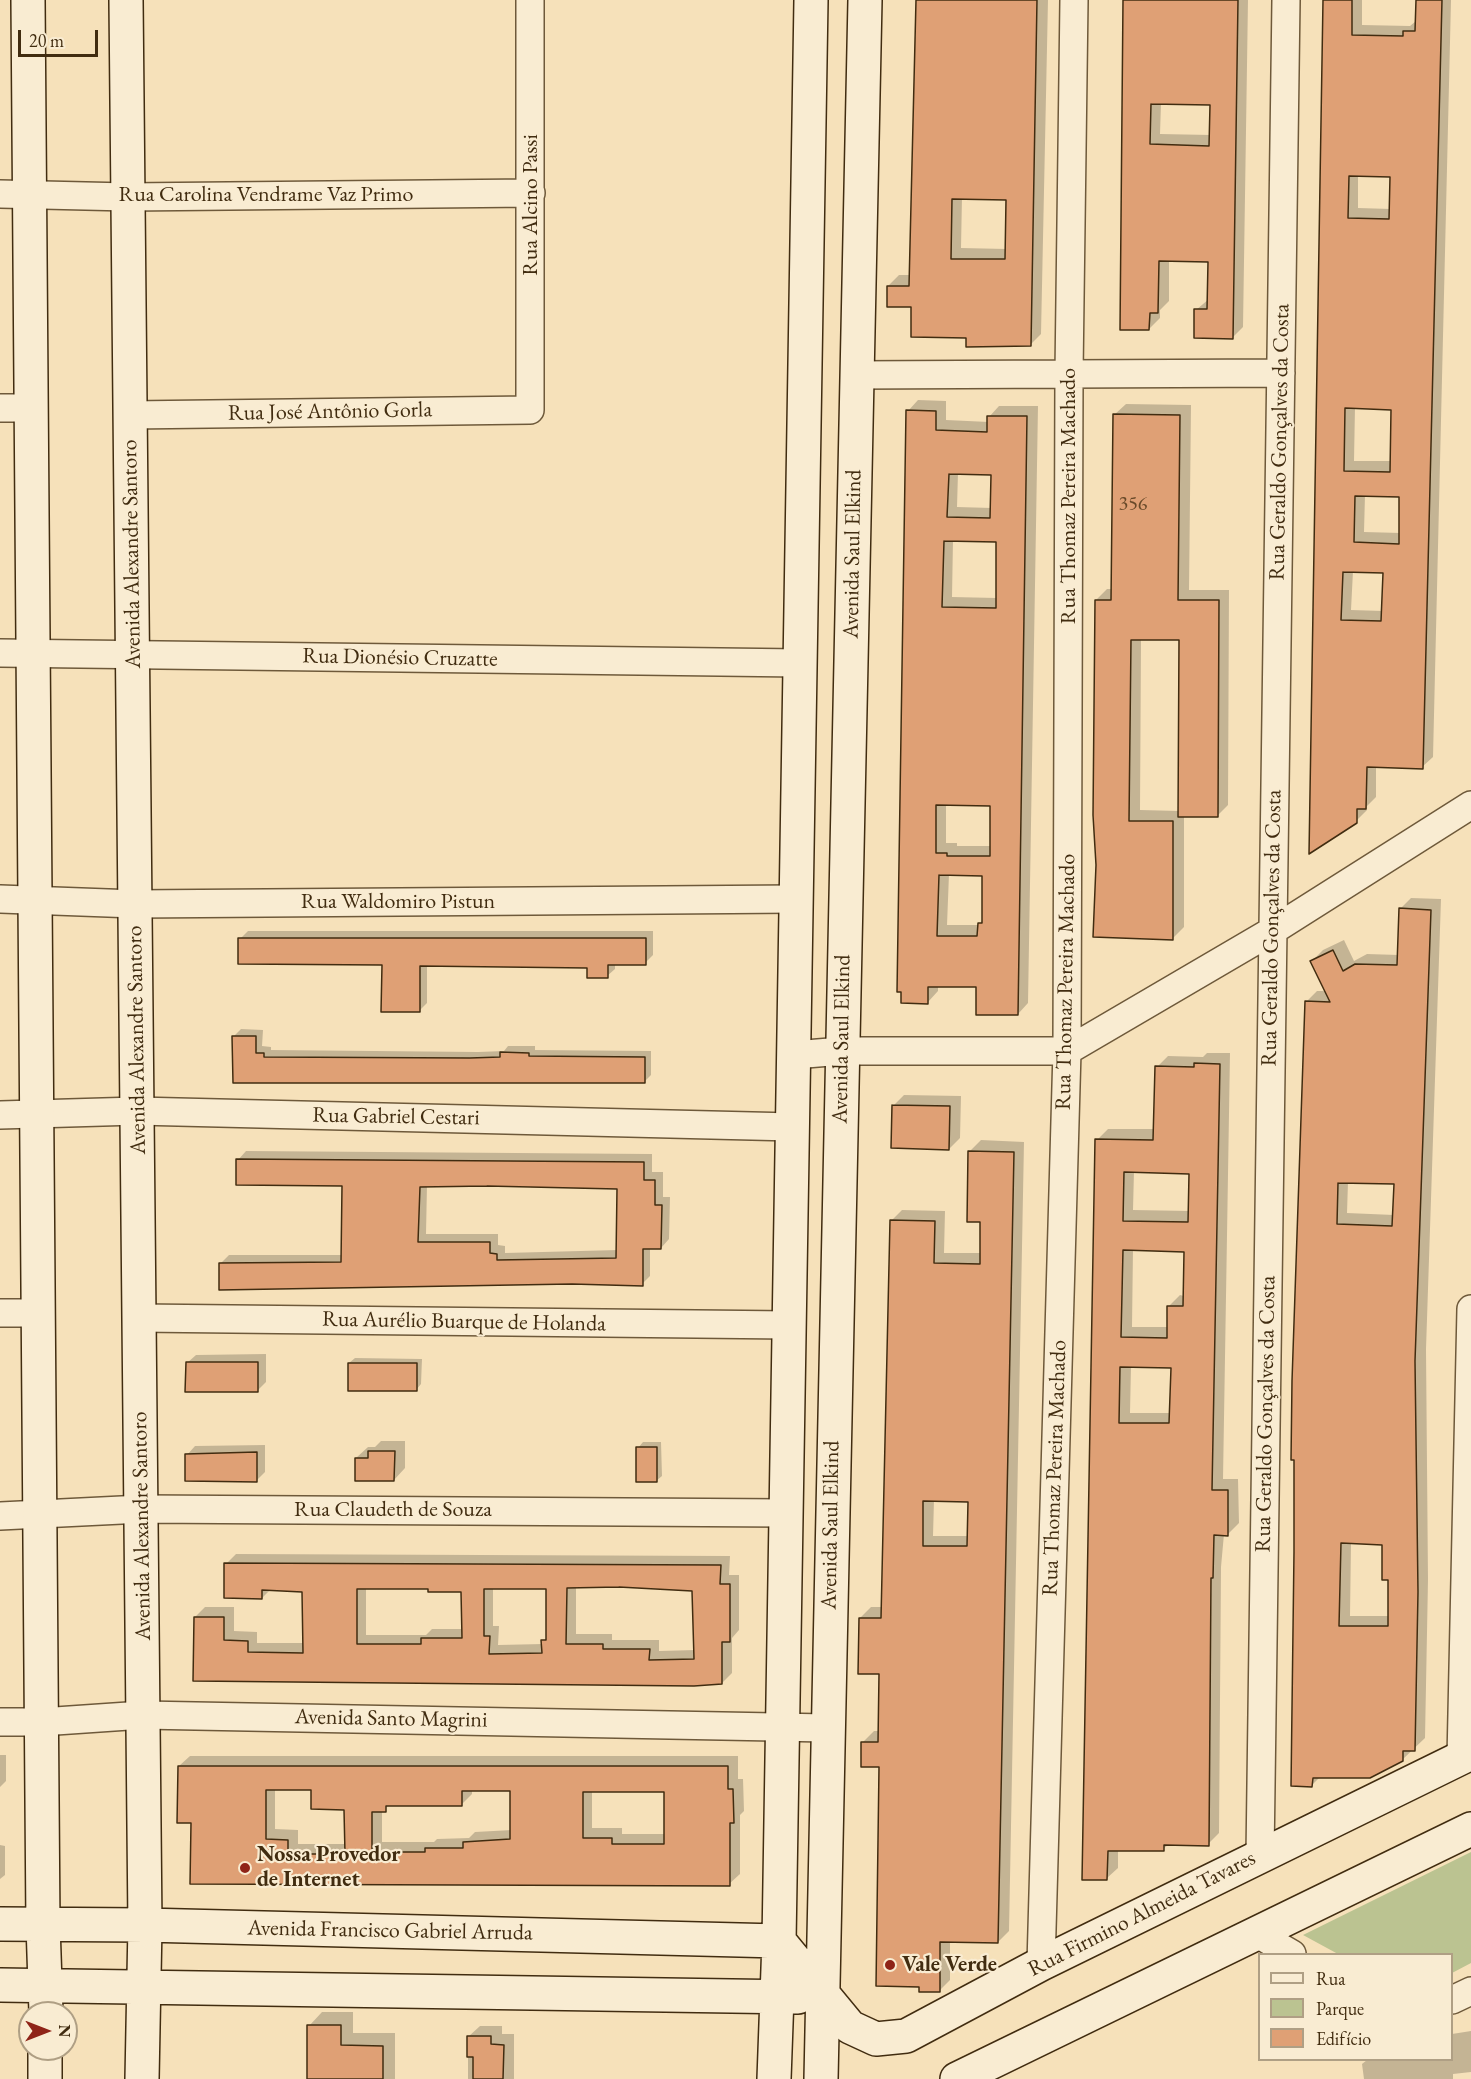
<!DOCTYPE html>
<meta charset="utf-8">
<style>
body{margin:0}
#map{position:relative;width:1471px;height:2079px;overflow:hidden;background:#f6e1ba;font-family:"EB Garamond",serif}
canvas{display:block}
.legend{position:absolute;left:1258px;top:1953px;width:195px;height:108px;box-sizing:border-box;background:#f9ecd2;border:2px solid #af9f84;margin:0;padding:8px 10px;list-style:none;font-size:18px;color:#412c10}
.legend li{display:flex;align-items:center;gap:12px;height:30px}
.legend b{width:30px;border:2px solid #af9f84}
.north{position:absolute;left:18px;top:2001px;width:60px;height:60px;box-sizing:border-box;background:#f9ecd2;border:2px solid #af9f84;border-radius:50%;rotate:90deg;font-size:16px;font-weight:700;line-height:24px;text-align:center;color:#412c10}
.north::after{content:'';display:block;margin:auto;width:21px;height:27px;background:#8f2418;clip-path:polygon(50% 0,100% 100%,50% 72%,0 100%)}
.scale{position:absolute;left:18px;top:30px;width:80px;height:27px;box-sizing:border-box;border:3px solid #412c10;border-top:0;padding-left:8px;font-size:18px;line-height:21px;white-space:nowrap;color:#412c10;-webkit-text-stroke:4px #f9ecd2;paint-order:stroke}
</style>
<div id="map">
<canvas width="1471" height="2079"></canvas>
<ul class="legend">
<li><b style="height:8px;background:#f9ecd2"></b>Rua</li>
<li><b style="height:16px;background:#bbc391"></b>Parque</li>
<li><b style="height:16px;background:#dfa075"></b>Edifício</li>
</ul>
<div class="north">N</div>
<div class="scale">20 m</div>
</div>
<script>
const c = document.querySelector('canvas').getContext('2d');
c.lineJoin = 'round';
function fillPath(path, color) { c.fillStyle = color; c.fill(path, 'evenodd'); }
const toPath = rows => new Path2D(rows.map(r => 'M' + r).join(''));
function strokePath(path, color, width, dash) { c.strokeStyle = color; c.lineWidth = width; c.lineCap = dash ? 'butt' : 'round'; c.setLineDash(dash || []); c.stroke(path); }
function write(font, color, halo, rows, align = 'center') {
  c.font = font + ' "EB Garamond",serif'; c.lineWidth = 4.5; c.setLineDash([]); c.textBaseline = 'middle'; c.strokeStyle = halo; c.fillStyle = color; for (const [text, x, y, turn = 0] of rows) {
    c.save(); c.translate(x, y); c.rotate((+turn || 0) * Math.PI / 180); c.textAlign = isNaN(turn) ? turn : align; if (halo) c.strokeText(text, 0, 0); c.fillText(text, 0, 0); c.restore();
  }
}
const green = toPath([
 [1471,1852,1471,1963,1452,1973,1452,1954,1338,1954,1303,1935]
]);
const shadow = toPath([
 [918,0,1048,0,1041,334,1030,345,968,337,913,306,888,286,899,275,911,275],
 [962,197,1008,198,1007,249,961,248],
 [1125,0,1248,0,1243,327,1232,338,1196,310,1209,299,1210,260,1169,259,1169,301,1160,310,1160,318,1149,329],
 [1161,103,1212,104,1211,135,1160,134],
 [1325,0,1362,0,1362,25,1410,26,1416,21,1418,0,1451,0,1433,757,1422,767,1376,766,1376,797,1367,806,1367,810,1356,821,1310,851],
 [1358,175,1391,176,1391,209,1358,208],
 [1355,407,1392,408,1392,461,1354,461],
 [1365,495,1401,496,1401,533,1364,532],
 [1353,571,1385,571,1383,611,1351,610],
 [918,400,946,401,946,420,989,422,989,417,999,406,1038,406,1028,1003,1018,1014,978,985,938,985,938,991,928,1002,908,411],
 [958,473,993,474,992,508,957,507],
 [953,540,998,541,997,598,952,597],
 [946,804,992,805,992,846,957,846,957,843,946,843],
 [949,874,984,875,984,918,979,925,947,925],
 [1126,404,1191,405,1189,590,1229,590,1228,805,1217,816,1184,816,1184,927,1173,938,1097,865,1096,600,1107,589,1113,589,1114,415],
 [1141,639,1181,639,1179,811,1140,810],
 [1411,898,1441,899,1426,1349,1428,1580,1425,1738,1402,1760,1321,1776,1312,1785,1306,1002,1317,991,1326,991,1312,961,1323,950,1344,940,1354,961,1367,954,1399,955,1400,909],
 [1348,1182,1395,1183,1394,1215,1347,1213],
 [1351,1542,1383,1543,1389,1579,1389,1616,1350,1616],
 [248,931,653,931,653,955,645,963,615,963,615,969,607,976,589,967,427,965,427,1003,419,1011,383,963,240,939],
 [241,1029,263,1030,262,1046,271,1047,271,1050,478,1052,504,1051,508,1046,535,1046,535,1050,651,1051,651,1075,644,1082,234,1082,234,1036],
 [1207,1053,1230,1053,1223,1479,1238,1479,1239,1523,1228,1534,1224,1534,1221,1567,1219,1833,1208,1844,1169,1844,1163,1849,1118,1849,1118,1868,1107,1878,1097,1140,1108,1129,1155,1129,1157,1067,1168,1056,1203,1057],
 [1134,1171,1191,1172,1190,1211,1133,1210],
 [1133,1249,1186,1251,1184,1296,1180,1295,1169,1306,1168,1327,1132,1327],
 [1131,1366,1172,1366,1171,1413,1130,1413],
 [904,1095,961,1096,960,1138,949,1149,893,1106],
 [981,1140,1024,1142,1009,1931,998,1942,950,1941,950,1980,939,1991,880,1766,863,1742,874,1731,880,1731,881,1672,860,1618,871,1607,883,1607,891,1221,902,1210,945,1211,944,1253,981,1253,982,1221,970,1151],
 [934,1500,970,1501,969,1536,933,1536],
 [246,1151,652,1154,652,1172,663,1172,663,1197,670,1197,669,1239,661,1248,650,1248,650,1276,642,1284,220,1264,229,1255,342,1255,344,1185,238,1160],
 [427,1185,619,1187,618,1250,505,1253,505,1246,498,1245,498,1234,426,1234],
 [266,1354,266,1382,258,1390,187,1363,196,1355],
 [355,1358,422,1359,421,1384,416,1390,349,1363],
 [381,1441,405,1441,405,1468,394,1480,356,1458,368,1447,375,1447],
 [643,1442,661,1442,662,1476,656,1481,638,1448],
 [265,1445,265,1472,257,1480,187,1455,195,1446],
 [236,1554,730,1556,729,1575,739,1575,739,1630,732,1638,732,1673,722,1683,194,1680,195,1617,205,1607,234,1607,234,1631,257,1632,257,1643,305,1643,304,1590,271,1589,262,1598,226,1564],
 [576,1586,694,1589,695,1650,659,1651,659,1640,612,1640,612,1634,576,1634],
 [493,1587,548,1587,548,1635,543,1644,498,1645,499,1626,493,1626],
 [366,1588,429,1588,462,1591,463,1629,432,1629,426,1635,366,1635],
 [0,1755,6,1755,6,1781,0,1787],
 [190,1756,738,1756,738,1779,743,1779,744,1811,740,1815,740,1874,729,1884,191,1882,192,1821,179,1766],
 [275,1788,312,1788,345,1809,346,1844,298,1844,298,1830,275,1829],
 [472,1790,512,1790,512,1830,475,1832,469,1838,437,1839,434,1842,382,1842,382,1810,391,1804,462,1804,472,1794],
 [592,1791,666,1791,666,1834,622,1834,622,1828,592,1828],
 [0,1845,5,1846,5,1875,0,1879],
 [322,2012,353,2012,353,2033,395,2033,395,2079,308,2079,309,2026],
 [480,2026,502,2026,502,2034,514,2034,514,2079,468,2079,468,2037],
 [1471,2031,1471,2072,1453,2074,1453,2079,1364,2079,1362,2064,1367,2060,1452,2060,1452,2034]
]);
const building = toPath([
 [916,0,1037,0,1031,346,966,347,966,338,911,337,911,307,887,307,887,286,909,286,916,0],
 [952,199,1006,200,1005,259,951,259,952,199],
 [1123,0,1238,0,1233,339,1194,338,1194,309,1207,309,1208,262,1159,261,1158,313,1150,313,1149,330,1120,330,1123,0],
 [1151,104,1210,105,1209,146,1150,144,1151,104],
 [1323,0,1352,0,1352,35,1403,36,1403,31,1415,31,1416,0,1442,0,1423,769,1367,767,1366,809,1357,809,1357,823,1309,854,1323,0],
 [1349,176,1390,177,1389,219,1348,218,1349,176],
 [1345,408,1391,410,1390,472,1344,471,1345,408],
 [1355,496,1399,497,1399,544,1354,542,1355,496],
 [1343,572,1383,573,1381,621,1341,620,1343,572],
 [906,410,936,411,936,430,987,432,987,416,1027,416,1018,1015,976,1015,976,987,928,987,928,1004,901,1003,901,992,897,992,906,410],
 [949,474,991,475,990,518,947,517,949,474],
 [944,541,996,542,996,608,942,607,944,541],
 [936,805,990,806,990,856,947,856,947,853,936,853,936,805],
 [939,875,982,876,982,923,978,923,977,936,937,936,939,875],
 [1113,414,1180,415,1178,600,1219,600,1218,817,1178,817,1179,640,1131,640,1129,821,1173,821,1173,940,1093,937,1096,865,1093,815,1095,600,1111,600,1113,414],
 [1399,908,1431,910,1415,1361,1418,1592,1415,1751,1403,1751,1403,1761,1370,1778,1313,1778,1312,1787,1291,1786,1294,1552,1294,1460,1291,1460,1292,1381,1305,1001,1330,1002,1310,961,1333,950,1343,971,1355,964,1397,965,1399,908],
 [1338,1183,1394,1184,1392,1226,1337,1224,1338,1183],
 [1341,1543,1382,1545,1382,1580,1388,1580,1388,1626,1339,1626,1341,1543],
 [238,938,646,938,646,965,608,965,608,978,587,978,587,968,420,966,420,1012,381,1012,382,965,238,964,238,938],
 [232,1036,256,1036,256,1053,264,1053,264,1057,470,1058,500,1057,500,1052,529,1053,529,1056,645,1057,645,1083,233,1083,232,1036],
 [1194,1063,1220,1064,1212,1490,1228,1490,1228,1536,1214,1535,1213,1578,1211,1578,1209,1846,1164,1845,1164,1851,1108,1851,1107,1880,1082,1880,1095,1139,1153,1140,1155,1066,1194,1067,1194,1063],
 [1124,1172,1189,1174,1188,1222,1123,1221,1124,1172],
 [1123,1250,1184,1252,1183,1306,1167,1306,1167,1338,1121,1337,1123,1250],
 [1120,1367,1171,1368,1169,1423,1119,1423,1120,1367],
 [892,1105,950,1106,949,1150,891,1148,892,1105],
 [968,1151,1014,1152,998,1943,940,1942,940,1992,919,1992,919,1987,876,1986,879,1767,861,1767,861,1742,878,1742,879,1674,858,1674,859,1618,881,1618,890,1220,935,1221,934,1263,980,1264,980,1222,967,1222,968,1151],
 [923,1501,968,1502,967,1546,923,1546,923,1501],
 [236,1159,644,1162,644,1180,655,1180,655,1205,662,1205,661,1249,643,1249,643,1286,572,1284,219,1290,219,1263,341,1262,342,1186,236,1185,236,1159],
 [487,1186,617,1189,616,1258,497,1260,497,1254,490,1253,490,1242,418,1242,420,1187,487,1186],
 [186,1362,258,1362,258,1392,185,1392,186,1362],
 [348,1363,417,1363,417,1391,348,1391,348,1363],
 [636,1447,657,1447,657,1482,636,1482,636,1447],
 [368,1451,395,1451,394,1481,355,1481,355,1458,368,1458,368,1451],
 [257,1452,257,1482,185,1481,185,1454,257,1452],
 [224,1563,721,1565,720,1584,730,1584,730,1642,722,1642,722,1684,694,1686,193,1681,194,1617,224,1617,224,1640,248,1641,248,1652,303,1653,302,1592,262,1590,262,1599,224,1598,224,1563],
 [619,1587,692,1591,694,1659,649,1660,650,1649,603,1649,603,1644,566,1644,567,1588,619,1587],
 [357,1589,428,1589,428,1592,461,1592,462,1638,421,1638,421,1644,357,1644,357,1589],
 [484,1589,546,1589,546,1640,541,1640,542,1653,489,1654,490,1636,484,1636,484,1589],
 [178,1766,728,1766,728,1789,733,1789,734,1823,730,1823,730,1886,190,1884,191,1823,177,1823,178,1766],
 [266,1790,311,1790,311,1809,344,1810,345,1854,288,1854,288,1840,266,1839,266,1790],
 [462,1791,510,1791,510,1839,463,1842,463,1848,425,1848,425,1852,372,1852,372,1812,386,1812,386,1806,462,1806,462,1791],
 [583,1792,664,1792,664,1844,612,1844,612,1838,583,1838,583,1792],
 [307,2025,341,2025,341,2045,383,2046,383,2079,307,2079,307,2025],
 [467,2036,491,2036,491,2044,504,2045,503,2079,473,2079,473,2057,467,2057,467,2036]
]);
const street = toPath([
 [0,194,128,197,531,193],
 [855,375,1281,373],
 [0,408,31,408],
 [130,415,530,410,530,0],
 [0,653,800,663],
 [0,899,135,904,796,899],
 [794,1055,842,1051,1067,1051,1272,931,1471,805],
 [0,1115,137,1111,793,1127],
 [0,1313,38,1313],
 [139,1318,789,1325],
 [0,1516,142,1509,786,1513],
 [0,1722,41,1722,143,1715,827,1728],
 [1461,1758,1471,1309],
 [1260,1855,1286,0],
 [1256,1933,1292,1954],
 [1041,1964,1067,1051,1069,373,1074,0],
 [1452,2000,1471,1991]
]);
const secondary = toPath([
 [28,0,43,1925,46,2013],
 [126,0,145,1925,142,2079],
 [0,1924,145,1925,779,1941,850,2027,876,2039,906,2036,1041,1964,1471,1753],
 [0,1985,798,1997],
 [45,2079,45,2049],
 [774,2079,779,1941,811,0],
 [821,2079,865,0],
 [957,2079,1471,1829]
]);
const markers = [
 [245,1868,6,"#8f2418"],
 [890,1965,6,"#8f2418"]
];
const numberNames = [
 ["356",1133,505]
];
const streetNames = [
 ["Rua Carolina Vendrame Vaz Primo",266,195],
 ["Rua Alcino Passi",531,205,-90],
 ["Rua José Antônio Gorla",330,412,-1],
 ["Rua Geraldo Gonçalves da Costa",1280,442,-89],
 ["Rua Thomaz Pereira Machado",1069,496,-90],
 ["Avenida Alexandre Santoro",132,554,-91],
 ["Avenida Saul Elkind",853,554,-89],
 ["Rua Dionésio Cruzatte",400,658,1],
 ["Rua Waldomiro Pistun",398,902],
 ["Rua Geraldo Gonçalves da Costa",1272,928,-89],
 ["Rua Thomaz Pereira Machado",1066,982,-89],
 ["Avenida Saul Elkind",842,1039,-89],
 ["Avenida Alexandre Santoro",137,1040,-91],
 ["Rua Gabriel Cestari",396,1117,1],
 ["Rua Aurélio Buarque de Holanda",464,1322,1],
 ["Rua Geraldo Gonçalves da Costa",1266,1414,-89],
 ["Rua Thomaz Pereira Machado",1055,1468,-88],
 ["Rua Claudeth de Souza",393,1510],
 ["Avenida Saul Elkind",831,1525,-89],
 ["Avenida Alexandre Santoro",142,1526,-91],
 ["Avenida Santo Magrini",391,1719,1],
 ["Rua Firmino Almeida Tavares",1142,1914,-27],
 ["Avenida Francisco Gabriel Arruda",390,1931,1]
];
const poiNames = [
 ["Nossa Provedor",257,1855],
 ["de Internet",257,1880],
 ["Vale Verde",902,1965]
];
fillPath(green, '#bbc391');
fillPath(shadow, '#0003');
fillPath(building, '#dfa075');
strokePath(building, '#412c10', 1.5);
strokePath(street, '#6e593a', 30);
strokePath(secondary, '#412c10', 36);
strokePath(street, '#f9ecd2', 27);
strokePath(secondary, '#f9ecd2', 33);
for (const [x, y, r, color] of markers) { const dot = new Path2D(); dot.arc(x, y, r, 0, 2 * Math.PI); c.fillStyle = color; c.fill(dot); strokePath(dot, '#f9ecd2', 2); }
write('20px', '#684929', null, numberNames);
write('22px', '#412c10', '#f9ecd2', streetNames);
write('bold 22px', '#412c10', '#f9ecd2', poiNames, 'left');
</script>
